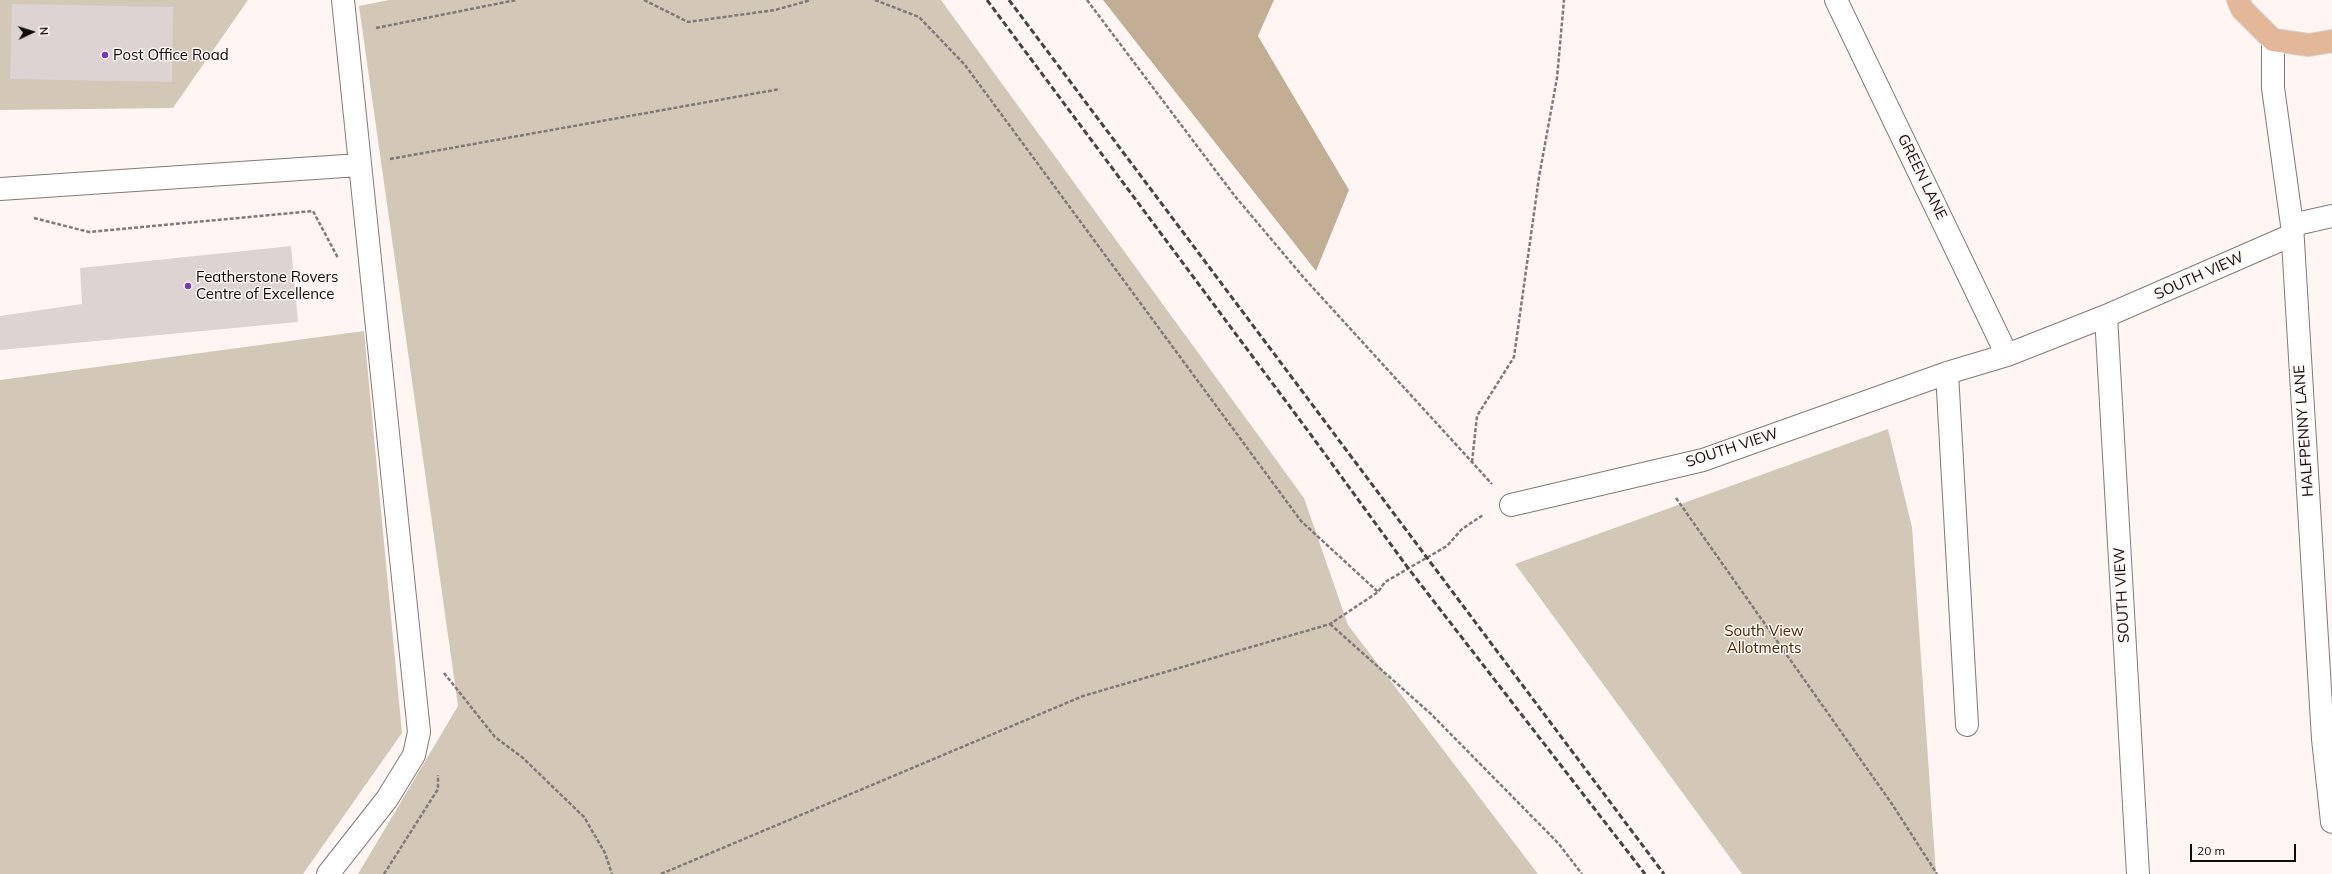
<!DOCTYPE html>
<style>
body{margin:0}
#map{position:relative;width:2332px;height:874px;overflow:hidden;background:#fff6f3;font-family:Mulish,sans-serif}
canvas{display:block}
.north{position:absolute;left:12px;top:12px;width:40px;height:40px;-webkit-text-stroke:3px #fff6f3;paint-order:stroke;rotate:86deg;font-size:11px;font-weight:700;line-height:16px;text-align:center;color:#0f0c0c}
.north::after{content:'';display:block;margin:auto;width:14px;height:18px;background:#0f0c0c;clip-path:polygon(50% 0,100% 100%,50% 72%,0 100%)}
.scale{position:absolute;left:2190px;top:844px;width:106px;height:18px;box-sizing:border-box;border:2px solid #0f0c0c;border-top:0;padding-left:5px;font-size:12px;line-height:14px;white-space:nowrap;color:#0f0c0c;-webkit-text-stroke:3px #fff6f3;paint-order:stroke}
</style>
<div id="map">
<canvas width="2332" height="874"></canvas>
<div class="north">N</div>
<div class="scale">20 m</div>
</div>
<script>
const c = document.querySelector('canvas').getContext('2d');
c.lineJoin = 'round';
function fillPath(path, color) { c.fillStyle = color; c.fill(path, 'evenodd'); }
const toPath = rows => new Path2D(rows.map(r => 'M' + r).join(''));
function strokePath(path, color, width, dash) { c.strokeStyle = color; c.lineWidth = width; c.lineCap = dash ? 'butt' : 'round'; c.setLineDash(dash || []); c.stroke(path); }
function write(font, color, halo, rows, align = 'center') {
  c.font = font + ' Mulish,sans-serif'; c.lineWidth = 3; c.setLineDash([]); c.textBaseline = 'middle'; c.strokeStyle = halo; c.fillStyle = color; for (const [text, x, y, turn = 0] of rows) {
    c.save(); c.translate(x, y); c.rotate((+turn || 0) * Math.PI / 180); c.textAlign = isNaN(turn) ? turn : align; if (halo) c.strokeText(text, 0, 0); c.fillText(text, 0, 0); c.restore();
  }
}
const green = toPath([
 [0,0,248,0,173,108,0,110],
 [389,0,941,0,1304,498,1348,625,1538,874,358,874,458,706,359,6],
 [364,331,402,733,303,874,0,874,0,380],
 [1888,429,1912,527,1936,874,1742,874,1515,564]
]);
const forest = toPath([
 [1103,0,1274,0,1258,36,1349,190,1316,271]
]);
const building = toPath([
 [12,4,173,7,172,82,10,79],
 [291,246,298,322,0,350,0,316,82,304,80,268]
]);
const path = toPath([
 [644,0,688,22,775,10,811,0],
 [875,0,919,17,965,65,1301,521,1378,592],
 [1087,0,1234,195,1304,278,1492,484],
 [376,28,516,0],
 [390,159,780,89],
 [34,218,89,232,313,211,338,258],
 [1472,462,1477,416,1514,357,1539,177,1557,78,1564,0],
 [1676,498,1892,804,1937,874],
 [1330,624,1431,714,1559,844,1582,874],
 [444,673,495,737,523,758,584,817,605,853,612,874],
 [384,874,438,789,438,775],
 [661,874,1083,696,1330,624,1378,592,1385,582,1447,546,1462,529,1483,515]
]);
const minor = toPath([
 [1836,0,2007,355],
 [2273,40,2273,88,2292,225,2323,739,2332,822],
 [0,189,360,165],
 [2292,225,2332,216],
 [2106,316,2138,874],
 [1947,373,1967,725],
 [1511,505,1703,460,1947,373,2007,355,2106,316,2292,235],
 [328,874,387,799,414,755,419,732,343,0]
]);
const major = toPath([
 [2238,0,2242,9,2273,40,2309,45,2332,41]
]);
const rail = toPath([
 [987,0,1311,435,1408,568,1645,874],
 [1009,0,1664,874]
]);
const markers = [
 [105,55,4,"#753bb1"],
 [188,286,4,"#753bb1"]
];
const poiNames = [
 ["Post Office Road",113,55],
 ["Featherstone Rovers",196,277],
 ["Centre of Excellence",196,294]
];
const streetNames = [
 ["GREEN LANE",1922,177,64],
 ["SOUTH VIEW",2199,276,-24],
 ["HALFPENNY LANE",2304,431,-94],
 ["SOUTH VIEW",1732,448,-18],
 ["SOUTH VIEW",2122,595,-93]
];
const parkNames = [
 ["South View",1764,631],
 ["Allotments",1764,648]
];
fillPath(green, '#d3c7b7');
fillPath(forest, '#c2ae95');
fillPath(building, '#ddd3d3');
strokePath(minor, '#827977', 24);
strokePath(major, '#d4d3d3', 24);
strokePath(path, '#7f7978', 2.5, [4, 2]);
strokePath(minor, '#fff', 22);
strokePath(major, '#e3b899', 22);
strokePath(rail, '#484443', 3, [6, 3]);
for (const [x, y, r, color] of markers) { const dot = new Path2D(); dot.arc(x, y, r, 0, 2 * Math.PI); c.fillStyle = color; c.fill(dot); strokePath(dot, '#fff6f3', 1.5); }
write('15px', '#0f0c0c', '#fff6f3', poiNames, 'left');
write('15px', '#0f0c0c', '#fff6f3', streetNames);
write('15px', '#402a08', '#fff6f3', parkNames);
</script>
